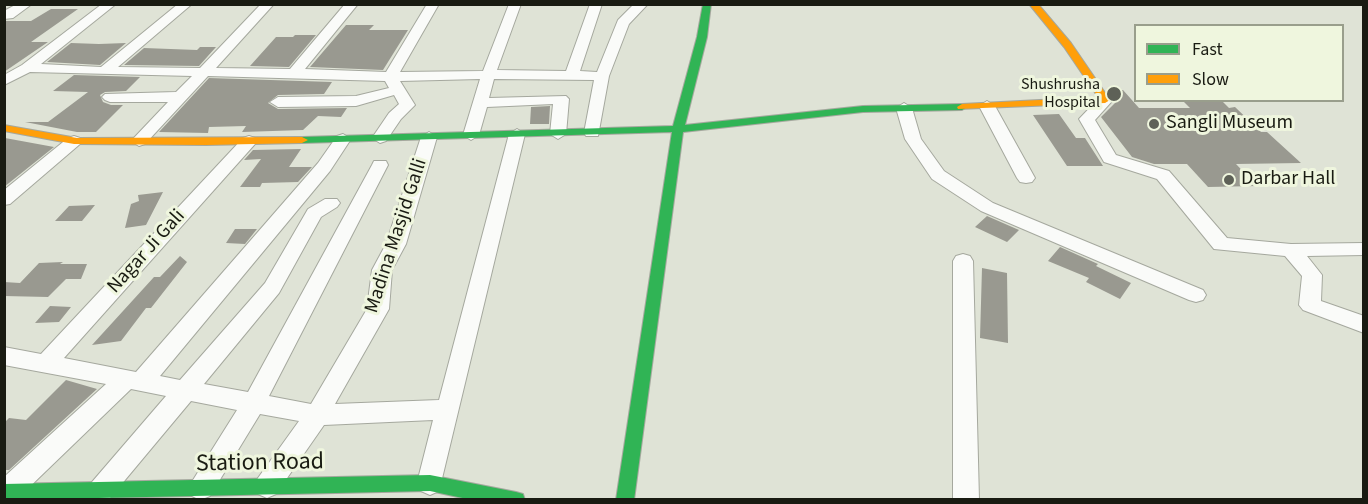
<!DOCTYPE html>
<style>
body{margin:0}
#map{position:relative;width:1368px;height:504px;overflow:hidden;background:#dfe3d6;font-family:"Source Sans 3",sans-serif}
canvas{display:block}
.frame{position:absolute;inset:0;border:6px solid #191b12;pointer-events:none}
.legend{position:absolute;left:1134px;top:24px;width:210px;height:78px;box-sizing:border-box;background:#eff6de;border:2px solid #999e8c;margin:0;padding:8px 10px;list-style:none;font-size:18px;color:#191b12}
.legend li{display:flex;align-items:center;gap:12px;height:30px}
.legend b{width:30px;border:2px solid #999e8c}
</style>
<div id="map">
<canvas width="1368" height="504"></canvas>
<div class="frame"></div>
<ul class="legend">
<li><b style="height:8px;background:#30b455"></b>Fast</li>
<li><b style="height:8px;background:#ff9f0a"></b>Slow</li>
</ul>
</div>
<script>
const c = document.querySelector('canvas').getContext('2d');
c.lineJoin = 'round';
function fillPath(path, color) { c.fillStyle = color; c.fill(path, 'evenodd'); }
const toPath = rows => new Path2D(rows.map(r => 'M' + r).join(''));
function strokePath(path, color, width, dash) { c.strokeStyle = color; c.lineWidth = width; c.lineCap = dash ? 'butt' : 'round'; c.setLineDash(dash || []); c.stroke(path); }
function write(font, color, halo, rows, align = 'center') {
  c.font = font + ' "Source Sans 3",sans-serif'; c.lineWidth = 6; c.setLineDash([]); c.textBaseline = 'middle'; c.strokeStyle = halo; c.fillStyle = color; for (const [text, x, y, turn = 0] of rows) {
    c.save(); c.translate(x, y); c.rotate((+turn || 0) * Math.PI / 180); c.textAlign = isNaN(turn) ? turn : align; if (halo) c.strokeText(text, 0, 0); c.fillText(text, 0, 0); c.restore();
  }
}
const building = toPath([
 [51,9,78,9,31,42,48,42,4,72,4,21,31,21],
 [346,25,374,25,369,30,408,30,383,70,310,67],
 [295,35,316,35,289,67,250,66,276,37,293,37],
 [71,43,99,44,126,43,100,65,47,62],
 [200,47,216,47,199,66,124,65,144,48,197,50],
 [74,75,140,77,126,91,105,92,100,95,103,102,111,105,123,105,96,132,77,132,25,122,48,122,88,92,53,91],
 [209,78,332,82,324,94,278,95,268,103,278,109,347,108,341,117,318,116,303,130,242,132,246,126,209,127,208,133,159,132],
 [1123,90,1139,108,1190,108,1182,100,1221,100,1229,108,1235,107,1261,132,1267,132,1301,163,1236,164,1257,186,1208,187,1187,164,1154,164,1132,157,1101,117,1117,101,1111,91],
 [550,106,549,124,530,124,531,107],
 [1059,114,1076,138,1085,138,1103,166,1067,166,1033,115],
 [4,138,5,138,54,147,4,187],
 [301,149,289,167,312,167,298,182,262,183,260,187,240,187,261,159,244,160,253,150],
 [163,192,146,225,125,228,131,204,139,201,138,195],
 [95,205,82,221,55,221,69,206],
 [987,216,1019,230,1007,242,975,227],
 [235,229,257,229,245,244,226,243],
 [1060,247,1098,264,1096,266,1131,283,1120,299,1086,282,1089,278,1048,261],
 [180,256,187,262,151,308,146,308,121,341,92,345,154,277,160,277],
 [63,262,60,264,87,264,81,279,66,279,48,297,4,296,4,282,20,283,39,263],
 [982,268,1007,273,1008,343,980,338],
 [50,306,71,307,59,322,35,323],
 [66,380,97,389,9,470,4,470,4,423,9,418,26,420]
]);
const street = toPath([
 [17,4,32,4,13,18,4,19,4,11,17,4],
 [102,4,116,4,41,64,101,67,178,4,192,4,118,67,200,68,261,4,274,4,216,68,290,69,345,4,358,4,305,69,386,72,427,4,439,4,400,72,483,71,509,4,521,4,497,70,566,71,590,4,602,4,580,71,597,72,618,20,634,4,648,4,629,24,609,76,598,136,586,136,584,133,594,80,494,79,489,98,566,96,569,99,566,134,558,139,550,134,553,104,487,107,479,135,471,140,463,135,480,79,400,81,415,105,401,119,386,141,380,143,372,138,389,113,399,104,394,95,356,106,278,107,270,102,278,97,356,96,389,88,385,81,208,76,145,144,139,146,131,141,168,102,110,102,105,100,102,97,105,94,176,92,192,76,30,72,4,85,4,75,22,65,102,4],
 [1105,95,1113,100,1095,120,1116,155,1169,171,1227,238,1291,244,1364,243,1364,255,1307,256,1322,275,1321,301,1364,316,1364,333,1303,310,1299,305,1302,276,1285,256,1214,249,1157,179,1104,162,1079,119,1100,97,1105,95],
 [987,101,995,106,1035,178,1032,182,1026,183,1020,182,1017,178,979,106,987,101],
 [904,103,912,108,921,139,944,171,993,203,1203,290,1206,295,1203,300,1196,302,1189,300,981,211,932,179,905,139,896,108,904,103],
 [517,129,525,134,439,491,430,495,421,491,417,483,433,420,324,425,276,494,267,498,258,494,254,486,258,478,299,421,260,414,210,496,200,500,192,496,188,488,237,410,191,401,110,498,95,500,88,490,92,482,166,396,131,389,18,498,4,500,4,477,106,384,4,365,4,347,41,354,243,138,249,136,255,138,257,141,255,144,64,358,136,372,318,163,337,136,343,134,351,139,330,171,160,376,180,380,265,283,308,209,325,199,337,199,340,203,337,207,321,217,279,293,204,384,248,392,372,165,374,161,386,161,388,165,269,396,311,404,367,309,372,270,386,244,421,137,429,132,437,137,406,244,392,270,389,309,335,404,439,400,509,134,517,129],
 [74,136,80,138,82,141,80,144,10,204,4,205,4,190,68,138,74,136],
 [963,254,970,256,973,261,979,500,953,500,953,261,956,256,963,254]
]);
const fast = toPath([
 [703,4,711,4,707,37,685,125,863,106,962,104,967,107,962,110,863,112,683,132,634,500,616,500,672,132,302,143,296,140,302,137,673,126,697,37,703,4],
 [430,475,516,492,523,494,525,500,472,500,430,491,4,500,4,484,430,475]
]);
const slow = toPath([
 [1029,4,1038,4,1071,43,1110,100,1105,103,958,109,957,107,962,104,1098,97,1064,47,1029,4],
 [4,125,77,138,302,137,308,140,302,143,206,145,74,144,4,131,4,125]
]);
const markers = [
 [1114,94,8,"#5e6157"],
 [1154,124,6,"#5e6157"],
 [1229,180,6,"#5e6157"]
];
const farPoinames = [
 ["Shushrusha",1100,85],
 ["Hospital",1100,103]
];
const poiNames = [
 ["Sangli Museum",1166,124],
 ["Darbar Hall",1241,180]
];
const streetNames = [
 ["Madina Masjid Galli",397,236,-72],
 ["Nagar Ji Gali",147,252,-48]
];
const nearStreetnames = [
 ["Station Road",260,464,-1]
];
fillPath(building, '#999990');
strokePath(street, '#a5a89e', 2);
strokePath(fast, '#a5a89e', 2);
strokePath(slow, '#a5a89e', 2);
fillPath(street, '#fafbf9');
fillPath(fast, '#30b455');
fillPath(slow, '#ff9f0a');
for (const [x, y, r, color] of markers) { const dot = new Path2D(); dot.arc(x, y, r, 0, 2 * Math.PI); c.fillStyle = color; c.fill(dot); strokePath(dot, '#eff6de', 2); }
write('16px', '#191b12', '#eff6de', farPoinames, 'right');
write('20px', '#191b12', '#eff6de', poiNames, 'left');
write('20px', '#191b12', '#eff6de', streetNames);
write('24px', '#191b12', '#eff6de', nearStreetnames);
</script>
